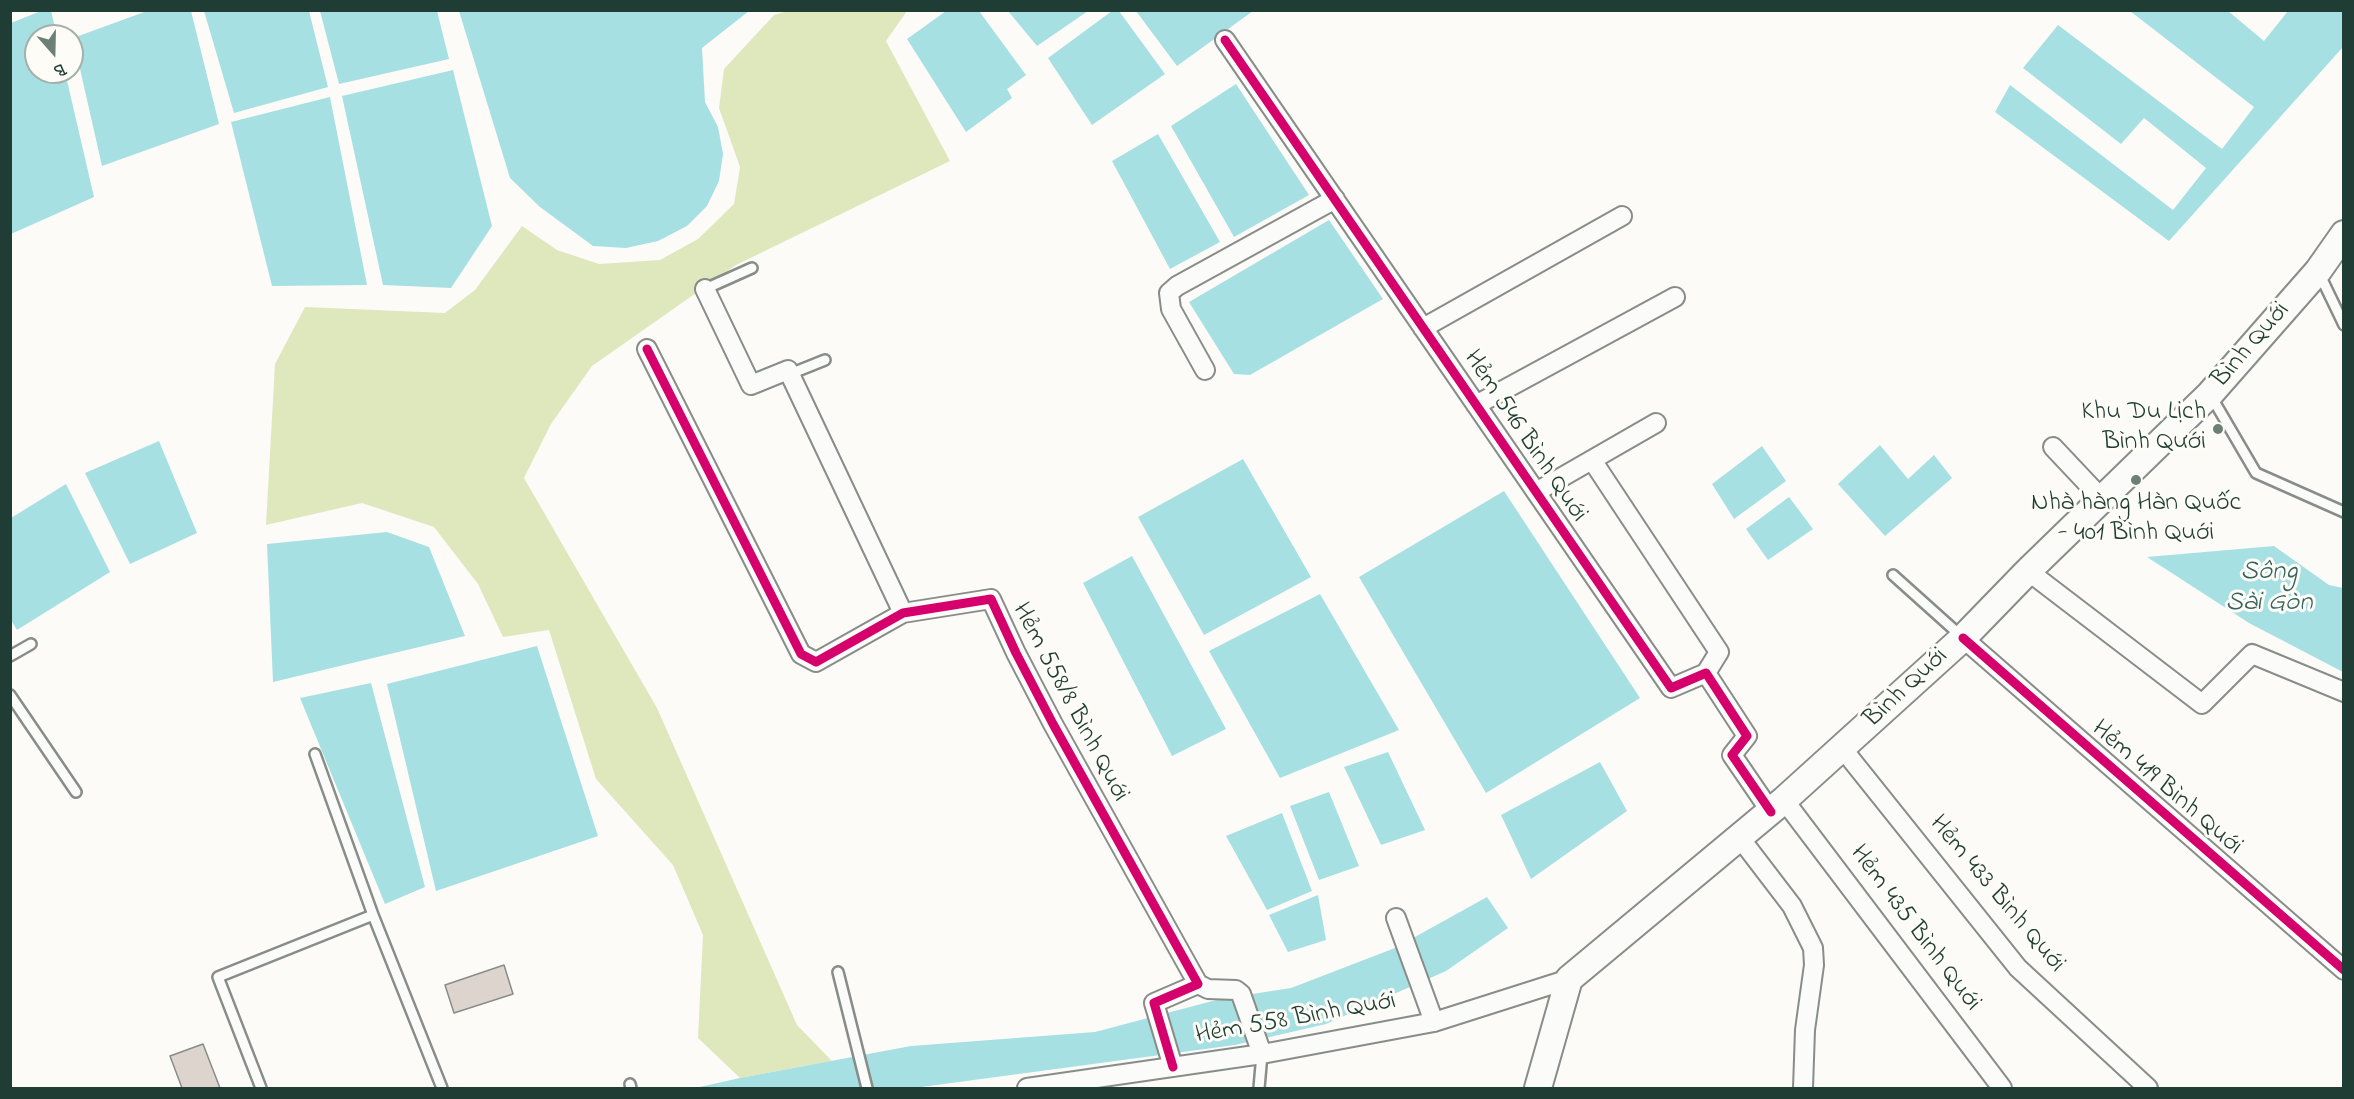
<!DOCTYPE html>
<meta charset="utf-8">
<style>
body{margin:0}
#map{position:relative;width:2354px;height:1099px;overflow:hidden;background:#fcfbf8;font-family:"Indie Flower",sans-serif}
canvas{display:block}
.frame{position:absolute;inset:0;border:12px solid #1f3d34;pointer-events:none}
.north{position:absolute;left:24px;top:24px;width:60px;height:60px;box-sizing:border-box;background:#fdfcf7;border:2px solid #a4b0a9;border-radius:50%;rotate:160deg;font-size:16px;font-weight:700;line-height:24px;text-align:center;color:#1f3d34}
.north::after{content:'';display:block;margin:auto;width:21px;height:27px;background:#6c8079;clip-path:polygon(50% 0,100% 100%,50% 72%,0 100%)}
</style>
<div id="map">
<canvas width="2354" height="1099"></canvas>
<div class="frame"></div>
<div class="north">B</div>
</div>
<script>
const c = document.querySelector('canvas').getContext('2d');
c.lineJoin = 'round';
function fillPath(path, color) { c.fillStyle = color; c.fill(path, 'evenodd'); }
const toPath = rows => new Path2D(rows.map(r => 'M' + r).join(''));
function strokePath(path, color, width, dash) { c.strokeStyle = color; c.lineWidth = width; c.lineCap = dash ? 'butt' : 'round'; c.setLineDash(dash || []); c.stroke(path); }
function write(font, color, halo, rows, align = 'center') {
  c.font = font + ' "Indie Flower",sans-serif'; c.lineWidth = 6; c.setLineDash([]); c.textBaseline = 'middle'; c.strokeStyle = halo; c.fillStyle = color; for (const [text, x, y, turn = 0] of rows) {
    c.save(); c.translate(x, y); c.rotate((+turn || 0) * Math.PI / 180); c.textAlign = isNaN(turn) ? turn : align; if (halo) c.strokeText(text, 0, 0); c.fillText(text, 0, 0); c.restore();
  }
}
const green = toPath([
 [791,10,907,11,886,41,950,161,736,265,592,366,551,424,524,478,657,708,797,1025,832,1061,740,1078,698,1038,703,935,673,865,596,779,549,630,503,637,478,584,434,527,362,503,266,525,275,364,305,307,445,313,475,290,522,226,557,250,599,264,660,260,698,239,734,204,740,167,719,108,724,69,774,15]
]);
const water = toPath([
 [41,11,51,11,57,36,36,36,36,72,65,72,94,197,11,234,11,23],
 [147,11,191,11,219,124,102,166,73,38],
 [204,11,309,11,328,87,234,113],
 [320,11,437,11,449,59,339,84],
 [459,11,749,11,702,48,705,102,718,127,723,154,719,181,707,206,687,226,658,241,626,248,593,246,540,207,510,178],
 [946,11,979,11,1026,75,1007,89,1012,98,966,132,907,39],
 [1008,11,1088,11,1037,46],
 [1112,11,1119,11,1165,74,1092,125,1048,58],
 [1136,11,1253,11,1177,66],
 [2130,11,2228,11,2264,41,2288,11,2343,11,2343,47,2169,241,1995,112,2010,85,2173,210,2206,168,2144,118,2121,144,2023,68,2058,25,2222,149,2254,107],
 [453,70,492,226,451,288,383,285,342,96],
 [1236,84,1309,195,1234,237,1171,126],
 [330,97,367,285,272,286,231,122],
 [1158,134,1220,242,1170,269,1112,161],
 [1329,220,1383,299,1250,375,1234,374,1189,302],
 [159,441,197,533,130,564,85,473],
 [1880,445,1908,479,1934,455,1952,478,1885,536,1838,484],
 [1762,446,1786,481,1734,519,1712,484],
 [1243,459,1311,577,1204,635,1138,517],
 [66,484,110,572,17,630,11,620,11,518],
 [1504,491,1640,698,1486,793,1359,577],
 [1789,497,1813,529,1768,560,1746,529],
 [387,532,429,547,465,636,273,682,267,544],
 [2274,546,2329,585,2343,588,2343,672,2249,623,2147,557],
 [1132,556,1226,729,1172,756,1083,583],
 [1320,594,1399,730,1280,778,1209,651],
 [537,646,598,836,436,891,387,684],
 [371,683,425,887,385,904,300,698],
 [1388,752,1425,830,1381,845,1344,767],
 [1600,762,1627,811,1531,879,1501,815],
 [1329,792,1359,866,1319,880,1290,806],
 [1282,813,1312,891,1267,910,1226,836],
 [1318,895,1326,940,1288,952,1269,915],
 [1487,897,1508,928,1446,971,1326,1024,1235,1045,914,1088,695,1088,740,1078,911,1046,1095,1032,1220,999,1291,988,1395,948]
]);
const building = toPath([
 [504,965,513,994,454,1013,445,985,504,965],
 [203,1044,220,1088,182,1088,170,1056,203,1044]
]);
const service = toPath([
 [2319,273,2344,325],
 [705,289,752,268],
 [790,374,825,360],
 [2211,396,2256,473,2344,512],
 [1893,575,1961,636],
 [10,656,31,644],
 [10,695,76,792],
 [373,915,442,1088],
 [838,972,867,1088],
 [630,1084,631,1088],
 [261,1088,218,977,373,915,315,754],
 [1259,1088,1262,1054]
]);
const minor = toPath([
 [1225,40,1671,688,1706,673,1747,736,1732,755,1771,812],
 [705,289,751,385,788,370,903,613],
 [1423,328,1622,216],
 [647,349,801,654,816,662,903,613,991,599,1016,653,1053,724,1198,984,1154,1003,1173,1067],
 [1205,370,1171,309,1169,293,1177,286,1335,199],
 [1476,405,1675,297],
 [2053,447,2102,499],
 [1592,460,1719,652,1706,673],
 [1536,492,1656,423],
 [2028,571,2202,704,2252,654,2344,692],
 [1963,638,2344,970],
 [1842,748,2018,968,2148,1088],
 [1784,800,2002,1088],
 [1740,838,1792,906,1813,948,1814,965,1805,1030,1803,1088],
 [1396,918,1434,1022],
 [1198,984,1208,989,1236,990,1241,994,1262,1054],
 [1027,1088,1262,1054,1434,1022,1569,979]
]);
const secondary = toPath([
 [1538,1088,1569,979,1784,800,1963,638,2028,571,2210,394,2318,271,2344,234]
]);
const cycleway = toPath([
 [1225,40,1671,688,1706,673,1747,736,1732,755,1771,812],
 [647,349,801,654,816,662,903,613,991,599,1016,653,1053,724,1198,984,1154,1003,1173,1067],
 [1963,638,2344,970]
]);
const markers = [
 [2218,429,6,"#6c8079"],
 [2136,480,6,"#6c8079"]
];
const streetNames = [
 ["Bình Quới",2252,346,-49],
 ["Hẻm 546 Bình Quới",1524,437,56],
 ["Bình Quới",1907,689,-43],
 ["Hẻm 558/8 Bình Quới",1069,703,62],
 ["Hẻm 419 Bình Quới",2166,789,41],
 ["Hẻm 433 Bình Quới",1996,895,50],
 ["Hẻm 435 Bình Quới",1914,929,53],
 ["Hẻm 558 Bình Quới",1296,1020,-10]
];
const poiNames = [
 ["Khu Du Lịch",2206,414],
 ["Bình Qưới",2206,444],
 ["Nhà hàng Hàn Quốc",2136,505,"center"],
 ["- 401 Bình Quới",2136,535,"center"]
];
const waterNames = [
 ["Sông",2269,574],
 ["Sài Gòn",2269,605]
];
fillPath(green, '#dfe8bd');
fillPath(water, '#a7e0e2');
fillPath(building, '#ddd4cd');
strokePath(building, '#888d8a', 1.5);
strokePath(service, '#888d8a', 14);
strokePath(minor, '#888d8a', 22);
strokePath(secondary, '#888d8a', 30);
strokePath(service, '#fbfbf9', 9);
strokePath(minor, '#fbfbf9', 18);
strokePath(secondary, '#fbfbf9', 26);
strokePath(cycleway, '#d6006c', 9);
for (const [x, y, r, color] of markers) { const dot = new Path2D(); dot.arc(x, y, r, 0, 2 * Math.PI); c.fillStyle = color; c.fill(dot); strokePath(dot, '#fdfcf7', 2); }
write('26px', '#1f3d34', '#fdfcf7', streetNames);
write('26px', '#1f3d34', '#fdfcf7', poiNames, 'right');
write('italic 27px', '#38635d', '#fdfcf7', waterNames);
</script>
